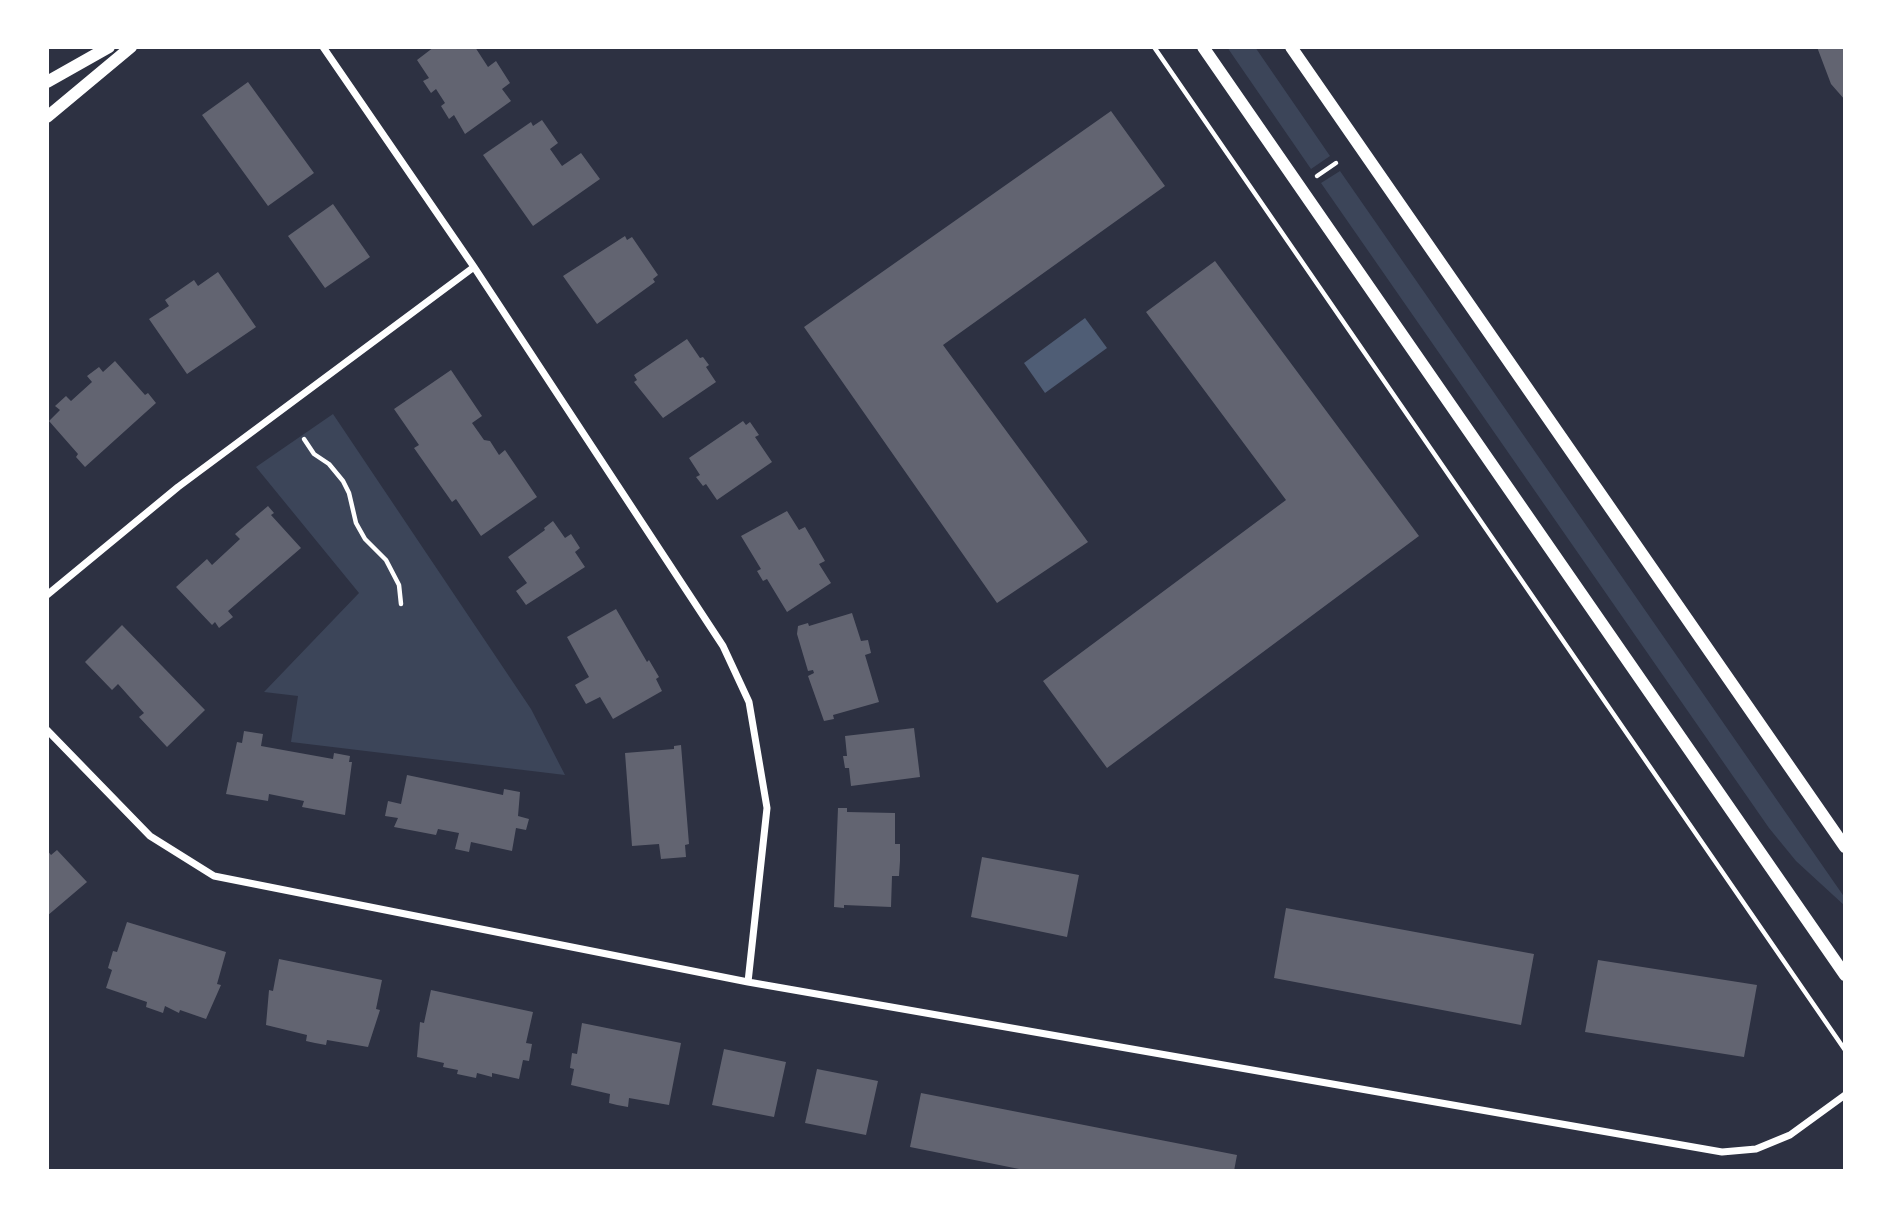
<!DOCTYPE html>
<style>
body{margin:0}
#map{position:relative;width:1892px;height:1218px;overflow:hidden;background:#2d3142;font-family:Raleway,sans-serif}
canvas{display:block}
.frame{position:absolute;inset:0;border:49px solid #fff;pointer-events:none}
</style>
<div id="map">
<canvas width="1892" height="1218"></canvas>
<div class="frame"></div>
</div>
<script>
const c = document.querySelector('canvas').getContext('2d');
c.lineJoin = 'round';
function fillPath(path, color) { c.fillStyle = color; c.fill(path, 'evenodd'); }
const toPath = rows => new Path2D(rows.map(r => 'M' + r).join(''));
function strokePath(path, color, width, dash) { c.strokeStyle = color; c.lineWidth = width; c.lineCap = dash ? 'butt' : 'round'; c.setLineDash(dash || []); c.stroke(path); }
const green = toPath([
 [1227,47,1255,47,1330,156,1311,169],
 [1340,171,1845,898,1845,906,1796,861,1769,828,1321,183],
 [333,414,531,709,565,775,291,742,298,696,264,692,359,593,256,467]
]);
const water = toPath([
 [1085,318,1107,348,1045,393,1024,363]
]);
const building = toPath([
 [434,47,475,47,488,67,496,61,510,83,502,89,511,101,465,134,454,115,449,119,441,106,445,103,436,89,431,93,423,81,429,78,417,60],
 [1817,47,1845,47,1845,100,1831,84],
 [248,82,314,173,268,206,202,115],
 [1111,111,1165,186,943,345,1088,542,997,603,804,327],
 [542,120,558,143,550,149,562,166,581,153,600,179,533,226,483,155,531,122,533,126],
 [333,204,370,257,325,288,288,236],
 [625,236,627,240,632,237,658,275,653,279,655,282,597,324,563,276],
 [1215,261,1419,536,1107,768,1043,681,1286,500,1146,312],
 [218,272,256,327,187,374,149,319,169,306,165,300,194,280,198,286],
 [687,339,700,358,703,357,709,365,706,367,716,382,663,418,634,382,637,380,634,375],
 [115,361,145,395,148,393,156,403,85,467,76,457,78,454,49,421,60,410,55,406,66,396,71,401,92,382,87,376,99,367,103,372],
 [451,370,482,416,472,423,484,440,490,441,499,455,505,450,537,497,481,536,456,499,452,502,414,448,419,445,394,409],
 [743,421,746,425,750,422,759,435,755,437,772,462,717,500,706,484,703,486,696,477,700,475,689,458],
 [268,506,274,513,271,515,301,548,228,611,233,617,219,628,215,622,212,625,176,587,207,559,212,565,240,539,235,534],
 [787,511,799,530,805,527,825,561,819,564,831,583,787,612,767,579,763,581,757,571,761,569,741,536],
 [553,521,565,538,571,534,580,548,575,552,585,567,526,605,516,591,527,583,508,557,545,530,544,528],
 [616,609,647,662,649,660,659,677,656,679,662,691,613,719,600,697,586,704,575,685,589,677,567,637],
 [852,613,861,641,868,640,871,653,865,655,879,702,833,715,834,719,824,721,808,676,814,673,813,670,808,671,797,634,798,626,808,623,809,626],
 [122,625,205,710,167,747,139,717,144,713,118,684,112,690,85,662],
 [914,728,920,777,851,786,849,768,845,768,843,756,847,756,845,736],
 [244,731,263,734,261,746,333,759,334,753,350,756,349,762,352,762,345,815,302,807,304,801,269,794,268,801,226,794,237,742,242,743],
 [681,745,689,844,685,845,686,857,661,859,659,844,632,846,625,753,674,749,674,746],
 [407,775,503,795,504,789,520,792,518,816,529,819,526,830,516,828,512,851,471,842,469,852,455,849,459,833,438,829,436,835,394,827,398,818,385,816,388,801,401,804],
 [838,808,847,808,847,812,895,813,895,844,900,844,900,861,899,876,892,876,891,907,844,905,844,908,834,907],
 [47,850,51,855,57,850,87,882,47,916],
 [982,857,1079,875,1067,937,971,917],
 [1286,908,1534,954,1521,1025,1274,978],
 [127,922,226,952,217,984,221,985,206,1019,180,1010,179,1013,165,1006,163,1013,146,1007,147,1002,106,988,112,970,108,968,113,951,117,952],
 [279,959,382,980,376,1009,380,1010,368,1047,327,1040,326,1045,315,1043,306,1041,307,1035,266,1025,269,990,273,991],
 [1598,960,1757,985,1744,1057,1585,1032],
 [431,990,533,1012,526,1043,532,1044,529,1061,523,1060,519,1079,492,1073,492,1077,477,1073,476,1078,457,1074,458,1070,443,1067,444,1063,417,1057,420,1022,424,1023],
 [582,1023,681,1043,669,1105,629,1098,628,1107,617,1105,609,1103,610,1094,571,1085,574,1069,570,1068,572,1053,577,1054],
 [724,1049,786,1062,774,1117,712,1105],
 [817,1069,878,1081,866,1135,805,1123],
 [921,1093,1237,1155,1234,1171,1029,1171,910,1147]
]);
const path = toPath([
 [1154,47,1845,1050],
 [1317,176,1336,163],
 [304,439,314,454,329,464,343,481,349,493,356,523,365,539,386,560,399,585,401,604]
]);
const minor = toPath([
 [323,47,474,267,723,646,749,702,767,808,748,982],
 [47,595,178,487,474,267],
 [47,730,150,836,214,876,748,982,1722,1152,1756,1149,1790,1135,1845,1095]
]);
const tertiary = toPath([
 [1203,47,1845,975],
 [1291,47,1845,847],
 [47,82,109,47],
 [47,117,131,47]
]);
fillPath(green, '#3c4559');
fillPath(water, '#4f5d75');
fillPath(building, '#626471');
strokePath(path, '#fff', 4.5);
strokePath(minor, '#fff', 7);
strokePath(tertiary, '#fff', 12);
</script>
